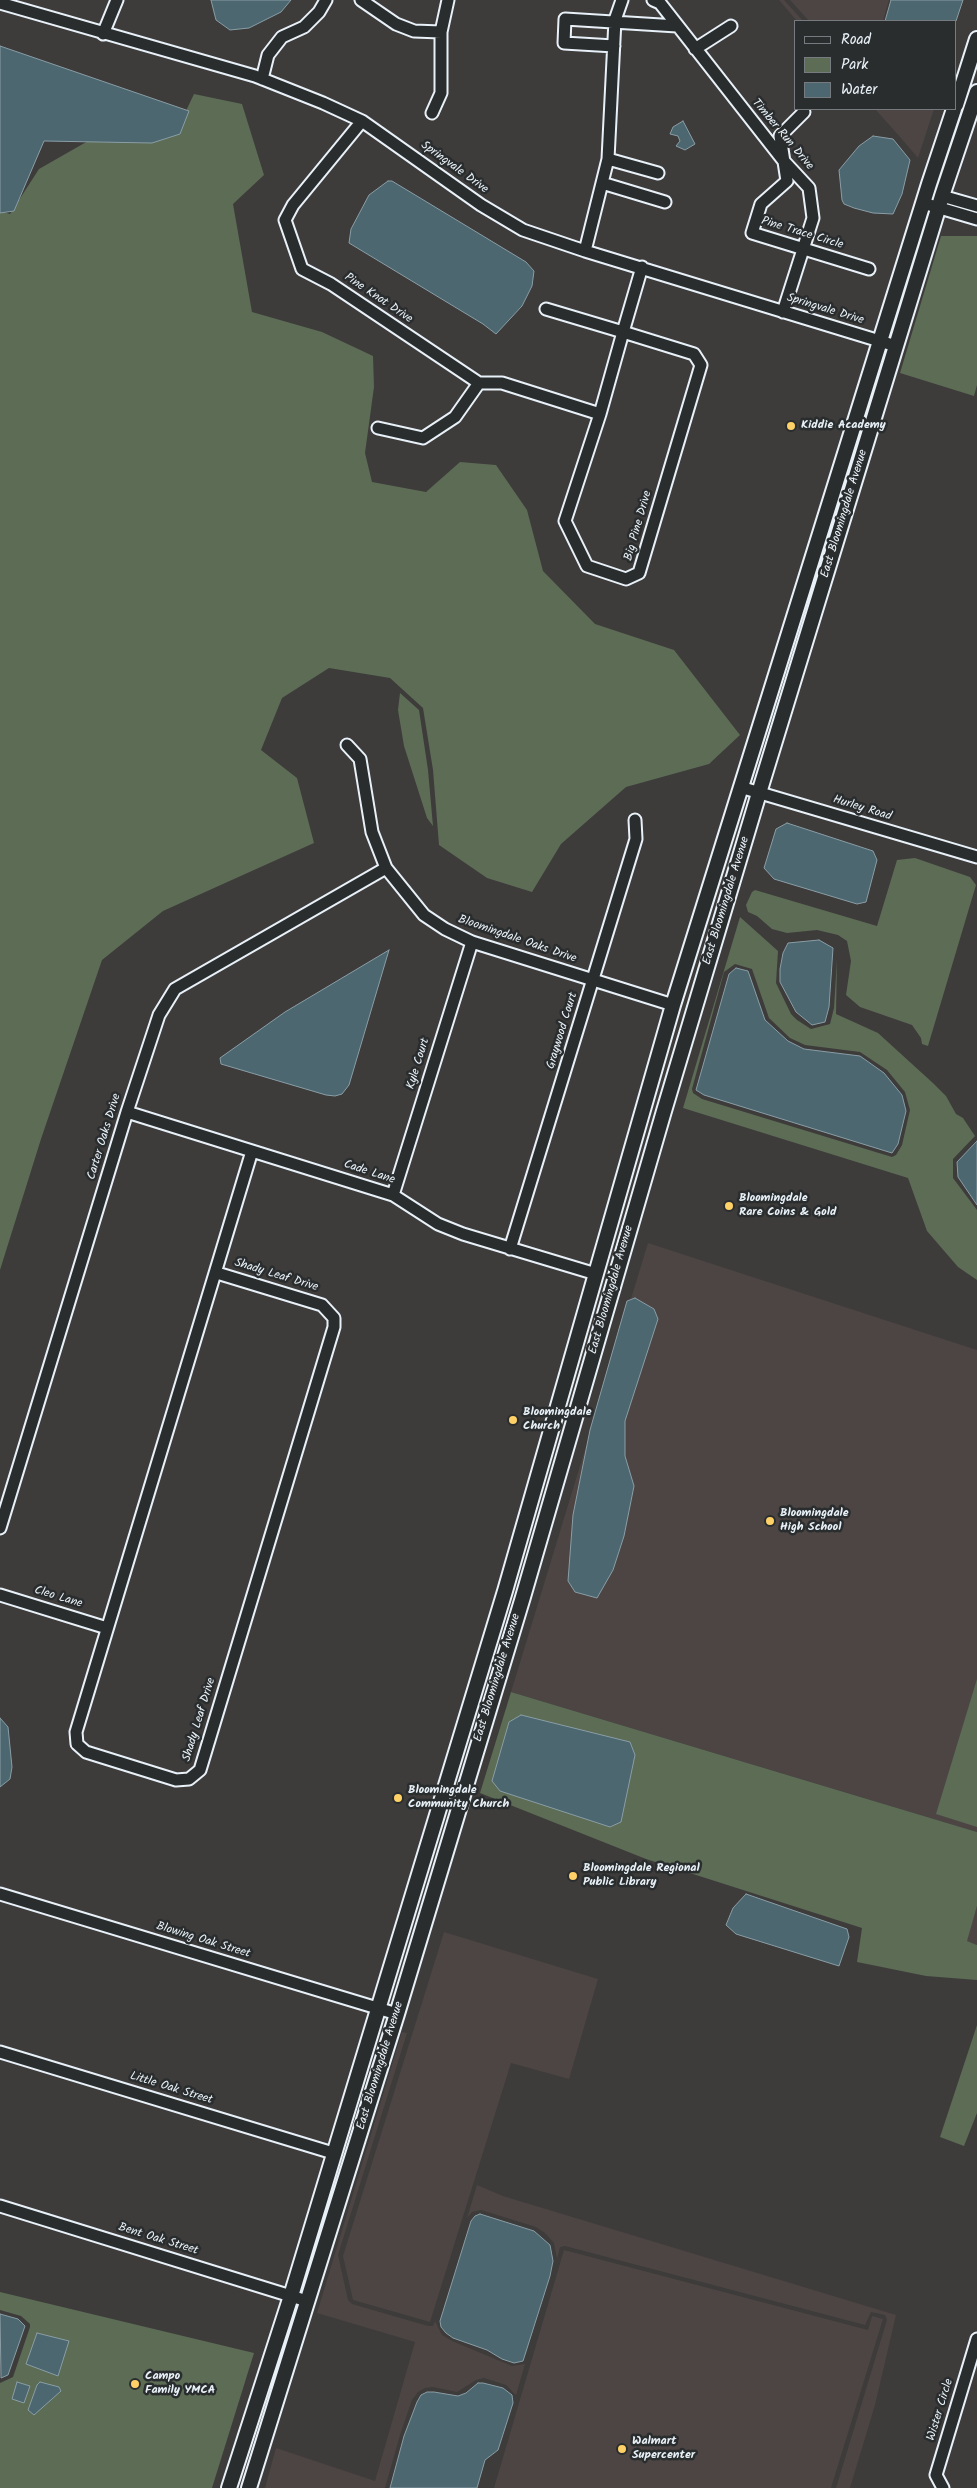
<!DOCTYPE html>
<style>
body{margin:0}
#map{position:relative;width:977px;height:2488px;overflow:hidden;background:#3e3b3b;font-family:Kalam,sans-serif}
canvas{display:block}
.legend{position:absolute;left:794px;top:20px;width:162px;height:90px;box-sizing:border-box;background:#2a2d2e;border:1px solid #767b7f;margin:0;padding:6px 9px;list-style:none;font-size:15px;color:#e8f1f8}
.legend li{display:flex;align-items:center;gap:10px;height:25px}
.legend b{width:25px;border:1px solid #767b7f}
</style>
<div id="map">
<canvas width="977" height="2488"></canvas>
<ul class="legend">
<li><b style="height:6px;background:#2a2d2e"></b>Road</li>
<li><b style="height:14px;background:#5c6c55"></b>Park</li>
<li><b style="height:14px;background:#4c6770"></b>Water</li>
</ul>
</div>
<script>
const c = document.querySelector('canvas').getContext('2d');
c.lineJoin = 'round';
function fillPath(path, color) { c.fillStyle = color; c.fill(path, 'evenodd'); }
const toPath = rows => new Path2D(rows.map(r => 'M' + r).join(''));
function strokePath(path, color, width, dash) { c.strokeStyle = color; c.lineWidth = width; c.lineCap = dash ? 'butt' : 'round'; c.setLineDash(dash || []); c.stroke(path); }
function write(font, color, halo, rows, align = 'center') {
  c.font = font + ' Kalam,sans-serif'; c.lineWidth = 5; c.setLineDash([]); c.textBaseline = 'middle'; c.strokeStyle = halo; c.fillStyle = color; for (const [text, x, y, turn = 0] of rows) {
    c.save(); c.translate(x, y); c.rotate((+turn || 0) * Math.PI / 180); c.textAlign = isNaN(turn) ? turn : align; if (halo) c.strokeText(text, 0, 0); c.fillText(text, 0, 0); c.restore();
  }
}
const built = toPath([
 [779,0,784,0,803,21,797,21],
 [790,0,889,0,883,21,809,21],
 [875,109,934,109,918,158,900,137],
 [648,1243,977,1350,977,1832,511,1692],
 [977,1906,977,1945,966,1941],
 [444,1932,598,1979,569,2079,511,2063,430,2322,353,2300,343,2256],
 [402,2032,407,2033,338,2255,348,2300,352,2304,428,2326,433,2326,435,2321,442,2335,452,2341,512,2366,525,2364,516,2395,506,2385,484,2378,476,2380,457,2392,433,2387,425,2388,418,2392,412,2400,400,2435,385,2488,265,2488,276,2448,375,2481,415,2342,317,2313],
 [477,2185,503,2196,896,2315,875,2405,850,2488,836,2488,887,2320,885,2315,871,2312,865,2325,565,2246,560,2247,557,2259,554,2243,545,2233,536,2227,481,2210,472,2212,467,2218],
 [564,2250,868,2330,872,2316,883,2319,831,2488,494,2488]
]);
const green = toPath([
 [194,94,242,104,264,175,233,204,252,312,322,332,373,356,374,387,365,453,372,482,426,492,460,462,496,465,527,510,543,571,595,624,674,650,740,735,709,764,626,787,561,844,532,892,487,878,439,845,433,770,423,708,390,678,329,668,282,698,261,750,297,778,314,843,163,911,102,960,41,1139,0,1270,0,211,10,214,39,169,88,141,175,134],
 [941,236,977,236,977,385,974,396,900,373],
 [400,693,419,710,428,770,433,826,427,818,404,746,398,710],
 [915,858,970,877,976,885,928,1046,922,1044,921,1038,912,1025,860,1007,846,995,851,961,847,941,838,935,817,930,787,933,772,929,757,916,748,912,746,905,752,892,755,890,877,926,897,860],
 [740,917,778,951,776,983,791,1014,797,1020,811,1029,830,1024,834,1008,837,959,836,1014,878,1033,934,1084,946,1096,956,1114,963,1118,975,1136,953,1159,953,1178,977,1210,977,1280,958,1267,927,1231,908,1178,683,1108],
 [735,964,752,969,769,1018,790,1038,805,1045,860,1052,887,1070,905,1092,910,1110,902,1145,896,1155,892,1157,702,1099,693,1093,692,1089,724,972],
 [977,1679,977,1827,936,1814],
 [511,1692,977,1832,977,1906,967,1941,977,1945,977,1980,926,1976,857,1962,862,1928,646,1859,480,1793],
 [977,2025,977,2113,964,2146,940,2137],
 [0,2292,254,2353,212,2488,0,2488,0,2383,13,2377,30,2327,30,2324,21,2316,0,2310]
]);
const water = toPath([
 [211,0,291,0,281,12,249,28,230,30,216,20,211,0],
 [891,0,963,0,956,21,885,21,891,0],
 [0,46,189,111,180,134,152,143,44,141,14,211,0,213,0,46],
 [683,121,695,144,685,150,676,146,680,141,678,136,670,134,673,127,683,121],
 [873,136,893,139,910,160,902,194,893,214,873,213,854,208,844,204,842,200,839,170,859,146,873,136],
 [388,181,392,181,526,262,534,271,532,286,522,306,496,334,483,324,349,243,351,229,369,195,388,181],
 [787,823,873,851,877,860,866,902,857,904,774,879,764,868,776,829,787,823],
 [819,940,833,948,829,1007,825,1022,812,1025,796,1012,780,982,780,969,783,953,788,943,819,940],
 [389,950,349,1085,342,1094,335,1096,326,1095,221,1064,220,1058,285,1012,389,950],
 [736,968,748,971,765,1020,788,1041,804,1049,860,1056,884,1073,902,1095,906,1111,898,1144,892,1153,704,1095,696,1090,729,974,736,968],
 [977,1141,977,1205,958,1177,957,1162,977,1141],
 [635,1298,654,1309,658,1319,625,1421,625,1456,634,1486,624,1536,613,1570,597,1598,575,1592,568,1581,573,1515,590,1430,627,1301,635,1298],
 [521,1715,630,1742,635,1755,621,1822,610,1827,500,1791,492,1781,509,1722,521,1715],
 [0,1718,8,1727,12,1767,10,1779,0,1787,0,1718],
 [746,1894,847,1929,849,1937,839,1966,736,1934,726,1925,733,1908,746,1894],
 [480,2214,534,2231,550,2245,553,2261,550,2276,523,2361,514,2363,502,2359,487,2350,453,2338,446,2333,441,2327,440,2321,471,2221,475,2216,480,2214],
 [0,2314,18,2319,25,2326,8,2375,1,2378,0,2314],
 [37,2333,69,2341,58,2376,26,2364,37,2333],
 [17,2382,30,2386,24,2403,12,2399,17,2382],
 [40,2382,59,2387,61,2391,34,2415,28,2410,37,2385,40,2382],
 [478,2383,483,2383,503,2388,512,2395,513,2403,498,2450,485,2460,477,2488,390,2488,404,2436,417,2402,421,2395,427,2392,434,2392,458,2396,466,2393,478,2383]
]);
const minor = toPath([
 [361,0,396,24,414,31,441,32],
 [653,0,660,3,783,160,809,188,813,218,783,312],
 [0,3,255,76,323,103,362,121,481,205,523,230,585,251,896,346],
 [103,34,117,0],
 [614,46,564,43,565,19,677,26],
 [695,49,731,26],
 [262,79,268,55,282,37,304,27,319,12,326,0],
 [804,112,780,136,787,181,761,204,752,233,869,269],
 [432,113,441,93,441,32,448,0],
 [362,121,293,205,285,220,302,269,331,284,479,383,502,383,600,414],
 [608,159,658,173],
 [602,183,665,202],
 [942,196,977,206],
 [923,203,977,219],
 [585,251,608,159,615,20,622,0],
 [546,309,623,332,694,354,701,365,639,573,626,579,587,566,565,521,600,414,623,332,642,267],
 [378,428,423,438,455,417,479,383],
 [347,745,360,759,372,832,386,868,424,915,445,929,472,942,673,1005],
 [740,787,977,857],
 [127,1112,393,1195,438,1224,463,1234,596,1274],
 [393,1195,472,942],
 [510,1249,636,839,635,820],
 [217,1273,322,1305,334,1318,334,1327,200,1770,189,1779,176,1780,86,1752,77,1744,76,1732,252,1151],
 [0,1528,127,1112,159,1015,175,989,386,868],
 [0,1595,107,1628],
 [0,1894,397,2014],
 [0,2052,333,2153],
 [0,2206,307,2301],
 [943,2488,936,2475,977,2339]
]);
const major = toPath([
 [956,105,977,39],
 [229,2488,291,2296,505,1591,673,1005,929,184,954,109],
 [249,2488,397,2014,523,1597,664,1111,759,793,942,196,977,92]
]);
const markers = [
 [791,426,5,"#ffd166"],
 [729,1206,5,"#ffd166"],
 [513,1420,5,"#ffd166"],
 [770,1521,5,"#ffd166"],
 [398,1798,5,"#ffd166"],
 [573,1876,5,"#ffd166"],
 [135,2384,5,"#ffd166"],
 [622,2449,5,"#ffd166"]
];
const streetNames = [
 ["Timber Run Drive",782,135,50],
 ["Springvale Drive",454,168,36],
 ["Pine Trace Circle",802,234,17],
 ["Pine Knot Drive",378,299,34],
 ["Springvale Drive",825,310,17],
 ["East Bloomingdale Avenue",845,514,-73],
 ["Big Pine Drive",639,526,-74],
 ["Hurley Road",862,809,17],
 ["East Bloomingdale Avenue",727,901,-73],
 ["Bloomingdale Oaks Drive",517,940,19],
 ["Graywood Court",563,1031,-73],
 ["Kyle Court",419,1064,-73],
 ["Carter Oaks Drive",105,1137,-73],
 ["Cade Lane",369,1173,18],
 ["Shady Leaf Drive",276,1276,17],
 ["East Bloomingdale Avenue",612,1290,-74],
 ["Cleo Lane",58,1598,17],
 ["East Bloomingdale Avenue",498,1678,-73],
 ["Shady Leaf Drive",200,1720,-73],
 ["Blowing Oak Street",203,1941,17],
 ["East Bloomingdale Avenue",381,2066,-73],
 ["Little Oak Street",171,2089,17],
 ["Bent Oak Street",158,2240,17],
 ["Wister Circle",941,2410,-73]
];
const poiNames = [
 ["Kiddie Academy",801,426],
 ["Bloomingdale",739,1199],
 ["Rare Coins & Gold",739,1213],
 ["Bloomingdale",523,1413],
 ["Church",523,1427],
 ["Bloomingdale",780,1514],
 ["High School",780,1528],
 ["Bloomingdale",408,1791],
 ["Community Church",408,1805],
 ["Bloomingdale Regional",583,1869],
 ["Public Library",583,1883],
 ["Campo",145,2377],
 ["Family YMCA",145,2391],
 ["Walmart",632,2442],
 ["Supercenter",632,2456]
];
fillPath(built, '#4c4544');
fillPath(green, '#5c6c55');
fillPath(water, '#4c6770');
strokePath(water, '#8a9ea6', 1);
strokePath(minor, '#e8f1f8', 15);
strokePath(major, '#e8f1f8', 18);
strokePath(minor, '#2a2d2e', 11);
strokePath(major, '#2a2d2e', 14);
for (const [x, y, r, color] of markers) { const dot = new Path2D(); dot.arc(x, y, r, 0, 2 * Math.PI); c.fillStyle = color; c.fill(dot); strokePath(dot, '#2a2d2e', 2); }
write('12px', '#e8f1f8', '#2a2d2e', streetNames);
write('bold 12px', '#e8f1f8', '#2a2d2e', poiNames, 'left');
</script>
